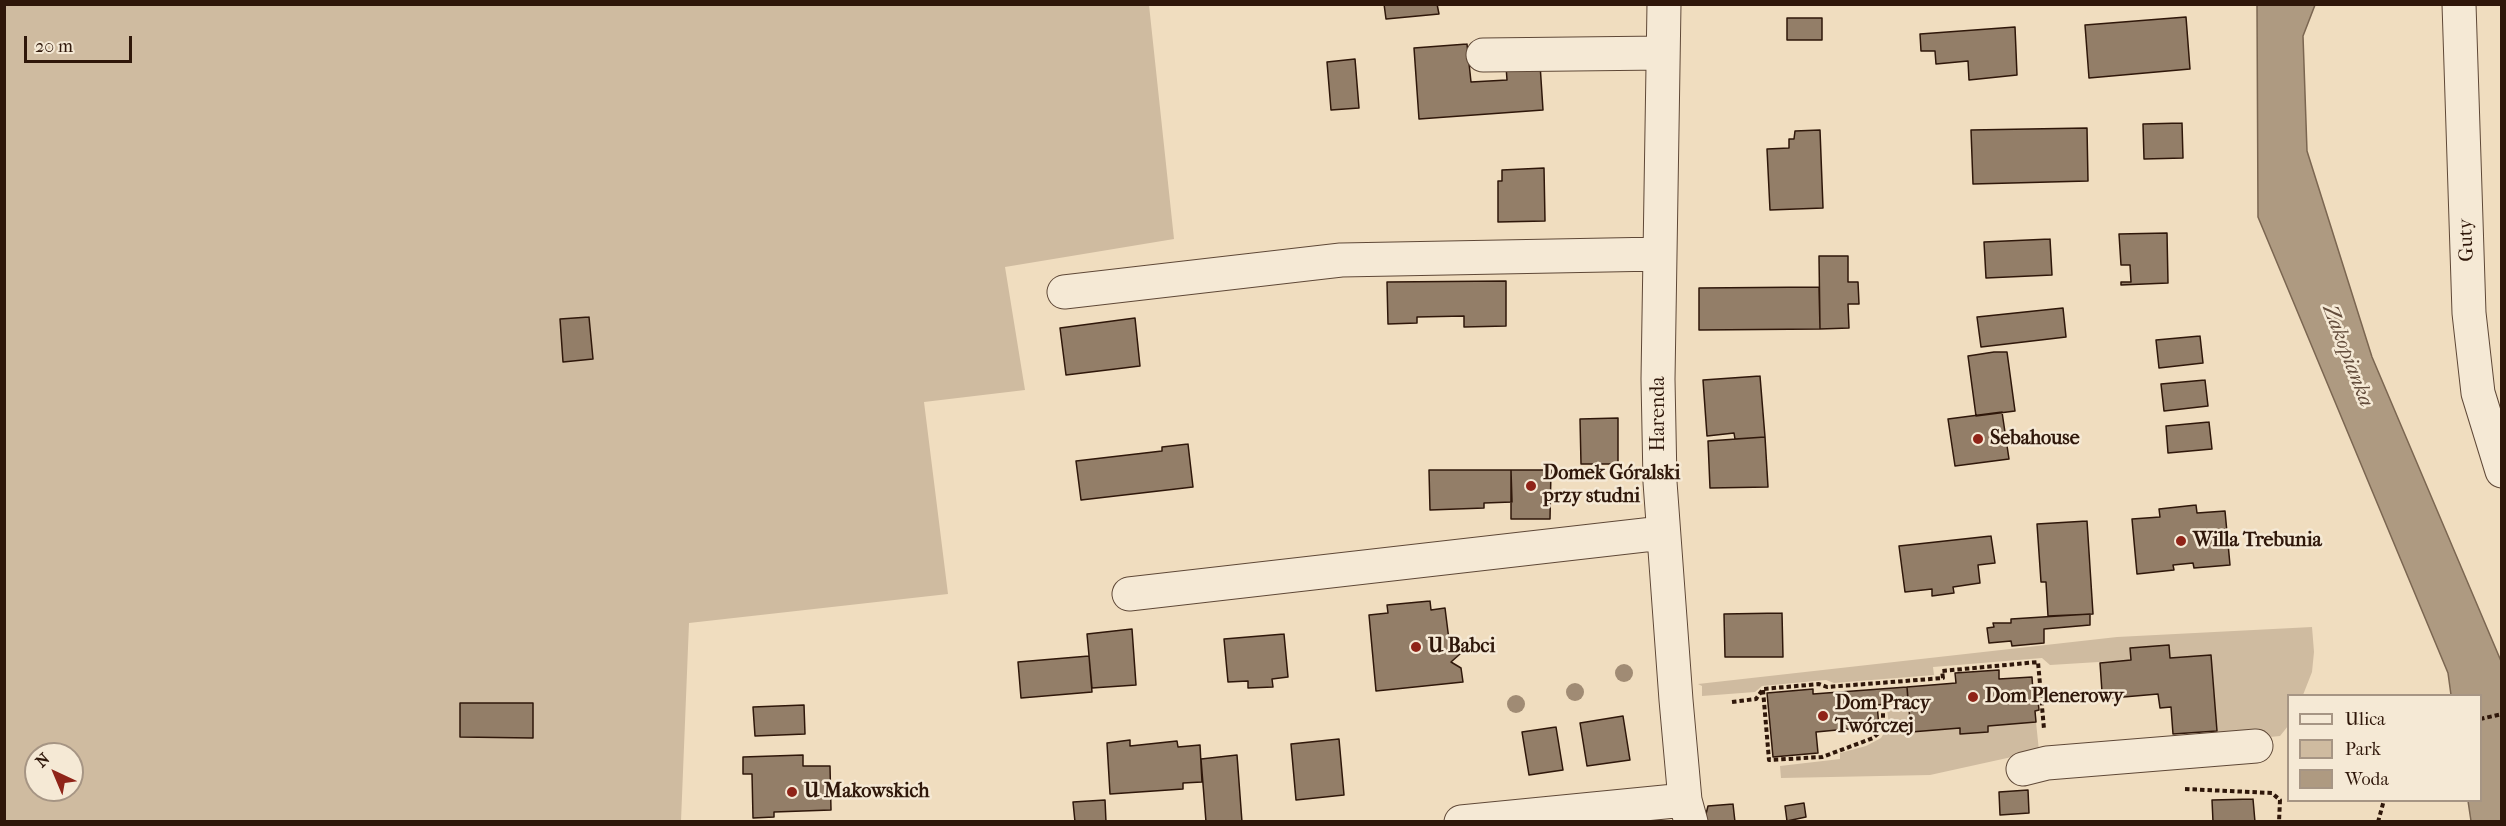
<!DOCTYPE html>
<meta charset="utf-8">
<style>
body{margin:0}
#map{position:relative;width:2506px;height:826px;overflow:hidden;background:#f0ddbf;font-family:"IM FELL French Canon",serif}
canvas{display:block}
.frame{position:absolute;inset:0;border:6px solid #2f170a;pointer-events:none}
.legend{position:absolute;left:2287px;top:694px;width:195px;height:108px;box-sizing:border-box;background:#f5e9d5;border:2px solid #a69584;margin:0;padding:8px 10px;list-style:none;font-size:18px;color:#2f170a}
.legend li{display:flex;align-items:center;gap:12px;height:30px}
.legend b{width:30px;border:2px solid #a69584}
.north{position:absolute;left:24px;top:742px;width:60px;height:60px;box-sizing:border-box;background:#f5e9d5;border:2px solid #a69584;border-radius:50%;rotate:316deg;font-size:16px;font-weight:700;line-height:24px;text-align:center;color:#2f170a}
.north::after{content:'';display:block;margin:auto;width:21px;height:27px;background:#8f2418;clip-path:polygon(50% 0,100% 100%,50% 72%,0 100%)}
.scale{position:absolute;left:24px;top:36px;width:108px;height:27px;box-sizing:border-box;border:3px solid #2f170a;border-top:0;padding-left:8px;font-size:18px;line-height:21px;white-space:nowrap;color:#2f170a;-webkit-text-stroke:4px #f5e9d5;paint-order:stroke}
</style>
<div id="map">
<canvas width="2506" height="826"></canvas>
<div class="frame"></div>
<ul class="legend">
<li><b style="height:8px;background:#f5e9d5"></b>Ulica</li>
<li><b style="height:16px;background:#cfbba0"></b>Park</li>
<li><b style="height:16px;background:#ae9a81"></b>Woda</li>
</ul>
<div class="north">N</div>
<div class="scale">20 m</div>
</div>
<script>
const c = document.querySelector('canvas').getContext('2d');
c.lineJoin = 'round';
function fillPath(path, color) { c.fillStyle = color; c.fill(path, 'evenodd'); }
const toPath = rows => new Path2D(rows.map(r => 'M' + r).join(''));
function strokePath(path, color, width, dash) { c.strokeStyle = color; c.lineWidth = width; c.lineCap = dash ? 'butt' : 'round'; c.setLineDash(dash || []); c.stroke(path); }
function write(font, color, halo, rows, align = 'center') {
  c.font = font + ' "IM FELL French Canon",serif'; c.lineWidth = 5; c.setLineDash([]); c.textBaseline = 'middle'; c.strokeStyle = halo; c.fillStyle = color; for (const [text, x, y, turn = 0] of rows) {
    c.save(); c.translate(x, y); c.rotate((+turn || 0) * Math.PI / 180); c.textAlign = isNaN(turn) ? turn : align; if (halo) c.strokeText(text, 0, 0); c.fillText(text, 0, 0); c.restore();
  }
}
const green = toPath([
 [5,5,1149,5,1174,239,1005,267,1025,390,924,402,948,594,689,623,681,821,5,822],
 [36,754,72,754,72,790,36,790],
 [2312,627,2314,652,2312,672,2303,695,2288,696,2288,726,2280,736,2218,742,2211,655,2170,658,2169,645,2131,648,2131,660,2050,665,2042,658,1933,667,1934,675,1834,683,1826,680,1762,686,1755,692,1702,696,1702,686,1698,684,2117,637],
 [1908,707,1911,732,1960,728,1961,734,1988,732,1988,726,2036,722,2039,751,1930,775,1781,778,1780,766,1840,759,1840,753,1866,746,1881,738,1889,725,1887,709]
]);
const water = toPath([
 [2257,5,2315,5,2303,36,2307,151,2372,357,2501,661,2501,821,2471,821,2468,801,2480,800,2480,696,2451,695,2448,673,2258,217,2257,5]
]);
const building = toPath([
 [1384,4,1437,4,1439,14,1386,19,1384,4],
 [2186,17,2190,69,2089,78,2085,25,2186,17],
 [1787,18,1822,18,1822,40,1787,40,1787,18],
 [2015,27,2017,75,1969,80,1968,61,1936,64,1935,51,1921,51,1920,34,2015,27],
 [1467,44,1471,82,1507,80,1506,66,1540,64,1543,110,1419,119,1414,48,1467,44],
 [1355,59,1359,108,1331,110,1327,62,1355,59],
 [2182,123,2183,158,2144,159,2143,124,2182,123],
 [2087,128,2088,181,1973,184,1971,130,2087,128],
 [1820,130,1823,208,1770,210,1767,149,1789,148,1789,139,1794,139,1795,131,1820,130],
 [1544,168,1545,221,1498,222,1498,181,1502,181,1502,170,1544,168],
 [2167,233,2168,283,2121,285,2121,282,2131,282,2130,265,2121,265,2119,234,2167,233],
 [2050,239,2052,275,1986,278,1984,242,2050,239],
 [1819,256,1848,256,1848,282,1858,282,1859,304,1848,304,1849,328,1820,329,1819,256],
 [1506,281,1506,326,1464,327,1464,316,1417,317,1417,323,1388,324,1387,282,1506,281],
 [1819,287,1820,329,1699,330,1699,288,1819,287],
 [2063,308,2066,337,1981,347,1977,317,2063,308],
 [589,317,593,359,563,362,560,319,589,317],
 [1135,318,1140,366,1066,375,1060,328,1135,318],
 [2200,336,2203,363,2159,368,2156,340,2200,336],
 [1994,352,2007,352,2015,411,1976,416,1968,356,1994,352],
 [1760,376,1765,437,1735,439,1734,433,1707,436,1703,380,1760,376],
 [2205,380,2208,406,2164,411,2161,384,2205,380],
 [2002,412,2009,459,1955,466,1948,419,2002,412],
 [1618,418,1618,464,1581,464,1580,419,1618,418],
 [2209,422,2212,449,2168,453,2166,426,2209,422],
 [1765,437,1768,487,1710,488,1708,441,1765,437],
 [1188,444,1193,487,1081,500,1076,461,1162,451,1162,447,1188,444],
 [1429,470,1511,470,1512,502,1484,503,1484,508,1430,510,1429,470],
 [1511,470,1551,470,1550,519,1511,519,1511,470],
 [2196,505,2197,513,2225,511,2230,565,2194,568,2193,563,2173,565,2174,570,2137,574,2132,519,2160,517,2159,509,2196,505],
 [2087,521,2093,614,2048,616,2046,582,2041,582,2037,524,2087,521],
 [1991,536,1995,563,1978,565,1980,583,1953,587,1954,593,1932,596,1932,589,1905,592,1899,546,1991,536],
 [1430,601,1431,610,1445,608,1449,640,1458,640,1460,654,1451,662,1461,668,1463,682,1376,691,1369,615,1388,613,1387,605,1430,601],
 [1782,613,1783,657,1725,657,1724,614,1782,613],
 [2090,614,2090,625,2044,629,2044,643,2012,646,2011,641,1989,643,1987,628,1994,627,1993,623,2011,623,2011,619,2090,614],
 [1132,629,1136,685,1092,688,1087,634,1132,629],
 [1284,634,1288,677,1272,679,1273,687,1248,688,1248,681,1228,682,1224,639,1284,634],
 [2169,645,2170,658,2211,655,2217,731,2173,734,2171,707,2160,708,2158,694,2112,698,2111,691,2102,692,2100,663,2131,660,2130,648,2169,645],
 [1089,656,1092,692,1021,698,1018,662,1089,656],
 [1999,670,1999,679,2032,677,2033,692,2037,692,2039,710,2035,711,2036,722,1988,726,1988,732,1960,734,1960,728,1911,732,1907,687,1956,683,1955,673,1999,670],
 [1907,687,1908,702,1877,705,1879,726,1816,732,1818,753,1773,757,1767,693,1813,689,1813,694,1907,687],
 [460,703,533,703,533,738,460,737,460,703],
 [804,705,805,734,755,736,753,707,804,705],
 [1623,716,1630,760,1587,766,1580,723,1623,716],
 [1556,727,1563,770,1529,775,1522,732,1556,727],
 [1339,739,1344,795,1296,800,1291,744,1339,739],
 [1130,740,1130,746,1177,741,1178,747,1200,745,1202,782,1183,783,1183,789,1110,794,1107,743,1130,740],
 [803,755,803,766,830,766,831,810,774,812,774,817,753,818,752,774,743,774,743,757,803,755],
 [1237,755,1242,822,1206,822,1201,759,1237,755],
 [2028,790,2029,813,2000,815,1999,792,2028,790],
 [2253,799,2255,822,2213,822,2212,800,2253,799],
 [1105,800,1106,822,1075,822,1073,802,1105,800],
 [1804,803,1806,817,1787,821,1785,806,1804,803],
 [1733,804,1735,822,1707,822,1705,818,1708,806,1733,804]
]);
const path = toPath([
 [1763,690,1769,760,1822,757,1860,743,1873,738,1883,729,1883,713],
 [1732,702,1756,699,1763,689,1819,684,1827,687,1943,678,1942,671,2038,662,2044,729],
 [2480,719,2502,714],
 [2185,789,2272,793,2280,800,2279,822],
 [2378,822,2384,800]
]);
const minor = toPath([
 [1664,4,1658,379,1660,482,1676,700,1685,800,1691,822],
 [2459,4,2469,313,2478,393,2502,471],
 [1483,55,1663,53],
 [1064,292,1341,260,1660,254],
 [1129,594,1662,533],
 [2023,769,2047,763,2256,746],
 [1461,822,1685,800]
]);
const trees = [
 [1624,673],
 [1575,692],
 [1516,704]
];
const markers = [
 [1978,439,6,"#8f2418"],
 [1531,486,6,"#8f2418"],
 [2181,541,6,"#8f2418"],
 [1416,647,6,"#8f2418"],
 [1973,697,6,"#8f2418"],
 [1823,716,6,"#8f2418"],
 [792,792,6,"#8f2418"]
];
const streetNames = [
 ["Guty",2467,240,-92],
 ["Harenda",1659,414,-90]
];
const poiNames = [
 ["Sebahouse",1990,439],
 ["Domek Góralski",1543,474],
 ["przy studni",1543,497],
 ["Willa Trebunia",2193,541],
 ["U Babci",1428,647],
 ["Dom Plenerowy",1985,697],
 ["Dom Pracy",1835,704],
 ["Twórczej",1835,727],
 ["U Makowskich",804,792]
];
const waterNames = [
 ["Zakopianka",2347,356,69]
];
fillPath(green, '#cfbba0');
fillPath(water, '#ae9a81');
strokePath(water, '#7b6651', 1.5);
fillPath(building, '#937e68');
strokePath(building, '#2f170a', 1.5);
strokePath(minor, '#5f4837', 35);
strokePath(path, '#2f170a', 4, [4.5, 3]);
strokePath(minor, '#f5e9d5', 33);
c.fillStyle = '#a08b74';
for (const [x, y] of trees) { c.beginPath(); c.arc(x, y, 9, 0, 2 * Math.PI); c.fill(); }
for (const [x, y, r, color] of markers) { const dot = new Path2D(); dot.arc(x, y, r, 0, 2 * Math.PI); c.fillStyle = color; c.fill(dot); strokePath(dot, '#f5e9d5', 2); }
write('20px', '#2f170a', '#f5e9d5', streetNames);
write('bold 20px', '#2f170a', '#f5e9d5', poiNames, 'left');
write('italic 21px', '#624b3a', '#f5e9d5', waterNames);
</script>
